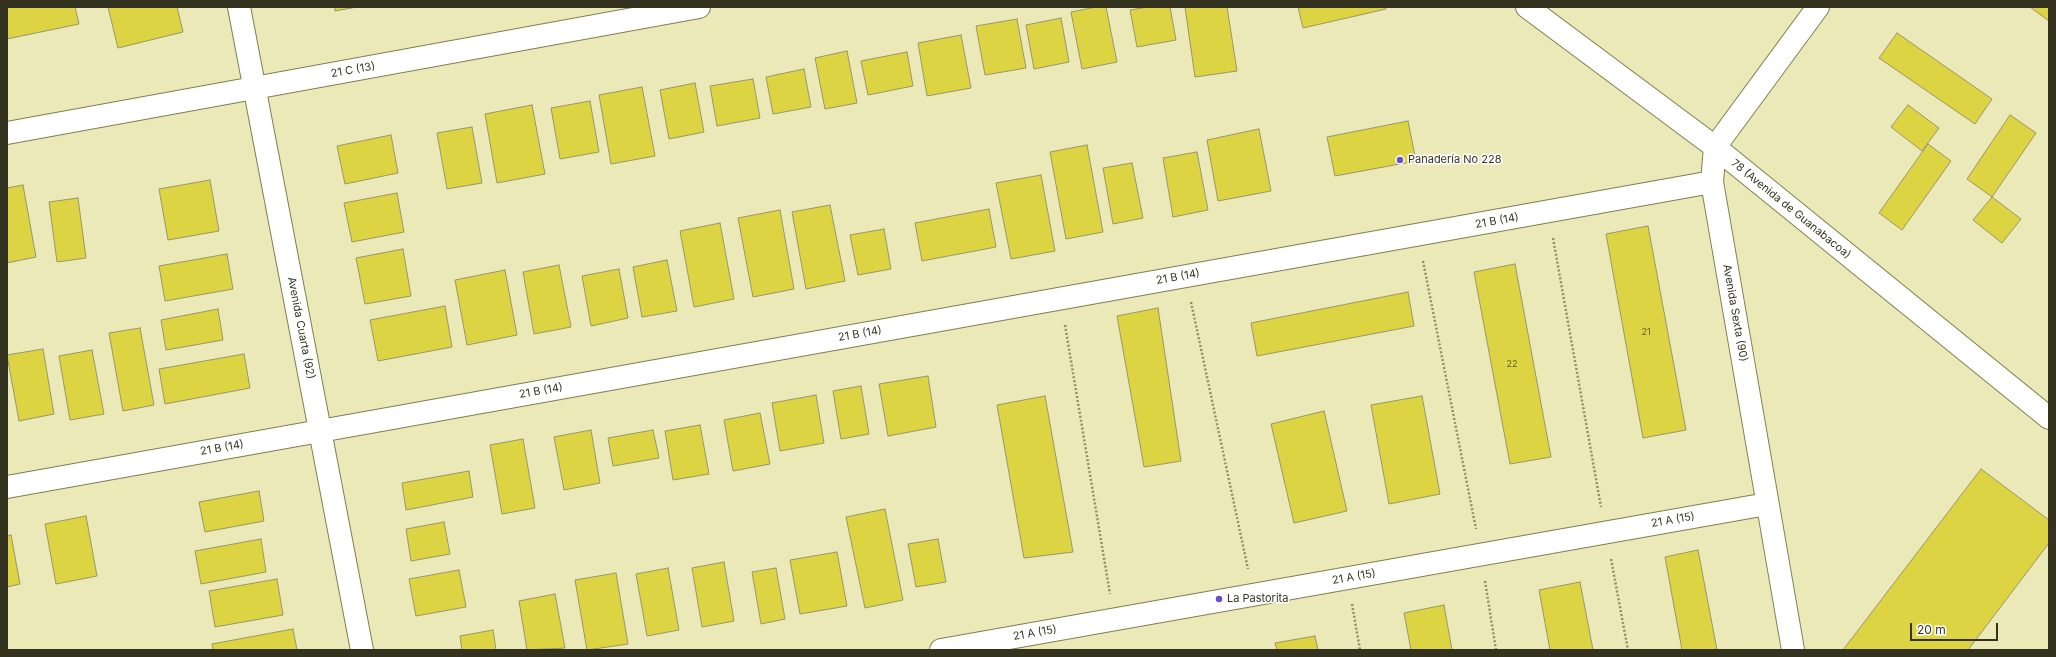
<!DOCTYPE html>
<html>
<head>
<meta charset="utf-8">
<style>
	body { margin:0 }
	#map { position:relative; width:2056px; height:657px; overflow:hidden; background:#ebe9b7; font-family:Inter,sans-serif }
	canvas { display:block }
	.frame { position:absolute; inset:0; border:8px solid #343320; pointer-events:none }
	.scale { position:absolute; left:1910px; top:623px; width:88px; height:18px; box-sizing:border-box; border:2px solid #343320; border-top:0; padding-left:5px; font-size:12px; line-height:14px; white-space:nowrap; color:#343320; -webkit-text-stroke:3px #fff; paint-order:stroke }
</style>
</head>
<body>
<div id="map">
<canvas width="2056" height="657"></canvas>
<div class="frame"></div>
<div class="scale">20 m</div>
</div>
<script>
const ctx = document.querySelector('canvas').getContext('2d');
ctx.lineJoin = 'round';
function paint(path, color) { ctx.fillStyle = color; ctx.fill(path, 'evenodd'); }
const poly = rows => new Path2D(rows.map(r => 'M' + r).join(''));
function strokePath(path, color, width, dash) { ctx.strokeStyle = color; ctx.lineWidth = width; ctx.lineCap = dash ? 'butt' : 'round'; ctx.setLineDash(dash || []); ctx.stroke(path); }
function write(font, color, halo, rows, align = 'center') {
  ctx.font = font + ' Inter,sans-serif'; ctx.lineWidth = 3; ctx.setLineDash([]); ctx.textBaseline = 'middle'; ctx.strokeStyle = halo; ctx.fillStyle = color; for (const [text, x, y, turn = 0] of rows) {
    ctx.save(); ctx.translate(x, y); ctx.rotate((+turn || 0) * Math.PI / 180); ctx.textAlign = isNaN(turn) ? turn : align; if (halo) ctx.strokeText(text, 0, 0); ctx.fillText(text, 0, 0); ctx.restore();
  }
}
const building = poly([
	[7,7,75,7,79,24,7,39,7,7],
	[108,7,177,7,183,32,118,48,108,7],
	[335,7,357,7,335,11,335,7],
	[1096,7,1106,7,1117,62,1082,69,1071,12,1096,7],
	[1148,7,1170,7,1176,40,1137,47,1130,10,1148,7],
	[1185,7,1227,7,1237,71,1195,77,1185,7],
	[1298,7,1385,7,1386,9,1303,28,1298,7],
	[2030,7,2049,7,2049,21,2030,7],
	[1061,18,1069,62,1034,69,1026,25,1061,18],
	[1017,19,1026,68,985,75,976,26,1017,19],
	[1897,33,1992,99,1975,124,1879,58,1897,33],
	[961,35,971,88,927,96,918,43,961,35],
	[847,51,857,103,825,109,815,58,847,51],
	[907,52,913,86,868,95,861,61,907,52],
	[804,69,811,107,773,114,766,77,804,69],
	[753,79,760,118,717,126,710,86,753,79],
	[695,83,704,132,669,139,660,90,695,83],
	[642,87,655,156,611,164,599,95,642,87],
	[590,101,599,152,560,159,551,108,590,101],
	[532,105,545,174,497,183,485,114,532,105],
	[1908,105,1939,128,1922,151,1891,127,1908,105],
	[2010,115,2036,133,1992,197,1967,179,2010,115],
	[1408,121,1416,161,1335,176,1327,137,1408,121],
	[472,127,482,183,447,189,437,133,472,127],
	[1259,129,1271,191,1218,201,1207,140,1259,129],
	[391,135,398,173,345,184,337,146,391,135],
	[1928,144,1951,161,1902,230,1879,213,1928,144],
	[1087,145,1103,232,1066,239,1050,152,1087,145],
	[1197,152,1208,210,1173,217,1163,158,1197,152],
	[1132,163,1143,218,1113,224,1103,168,1132,163],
	[1041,175,1055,251,1011,259,996,183,1041,175],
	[210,180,219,231,168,240,159,189,210,180],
	[23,185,36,257,7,263,7,188,23,185],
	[397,193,404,232,352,242,344,203,397,193],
	[1992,197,2021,219,2002,243,1973,220,1992,197],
	[78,198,86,258,57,262,49,202,78,198],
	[830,205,845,281,806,289,792,212,830,205],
	[989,209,996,247,922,261,915,223,989,209],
	[780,210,794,289,753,297,738,218,780,210],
	[720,223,734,299,694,307,680,231,720,223],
	[1648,226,1686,430,1643,438,1606,234,1648,226],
	[884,229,891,269,858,275,850,235,884,229],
	[403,249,411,296,365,304,356,258,403,249],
	[227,254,233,289,165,301,159,266,227,254],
	[667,260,677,311,642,317,633,267,667,260],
	[1515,264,1551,457,1510,464,1474,272,1515,264],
	[559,265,571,327,534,334,523,272,559,265],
	[619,269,628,318,591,326,582,276,619,269],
	[505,270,517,335,467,345,455,280,505,270],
	[1408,292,1414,326,1257,356,1251,323,1408,292],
	[445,306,452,347,378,361,370,320,445,306],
	[1158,308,1181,461,1144,467,1117,316,1158,308],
	[218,309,223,340,166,350,161,320,218,309],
	[140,328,154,405,123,411,109,333,140,328],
	[43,349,54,414,19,421,7,355,43,349],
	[92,350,104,414,70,420,59,356,92,350],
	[244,354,250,388,165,404,159,369,244,354],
	[928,376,936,427,888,436,879,384,928,376],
	[861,386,869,434,841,439,833,391,861,386],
	[816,395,824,443,780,451,772,403,816,395],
	[1045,396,1073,552,1024,558,997,405,1045,396],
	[1422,396,1440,494,1389,504,1371,405,1422,396],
	[1324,411,1347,511,1294,523,1271,424,1324,411],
	[760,413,770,464,733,471,724,420,760,413],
	[700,425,709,474,673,480,665,431,700,425],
	[591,430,600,483,564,490,554,437,591,430],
	[653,430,659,458,613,466,608,438,653,430],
	[523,439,535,508,502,514,490,445,523,439],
	[1981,469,2049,520,2049,543,1968,650,1843,650,1981,469],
	[469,471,473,497,406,510,402,483,469,471],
	[259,491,264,521,205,532,199,502,259,491],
	[885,509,903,600,865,608,846,517,885,509],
	[86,516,97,576,56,584,45,524,86,516],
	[444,522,450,554,411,561,406,529,444,522],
	[11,535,20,584,7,587,7,536,11,535],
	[261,539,266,572,201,584,195,551,261,539],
	[938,539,946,582,916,587,908,544,938,539],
	[1698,550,1717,650,1682,650,1665,557,1698,550],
	[837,552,847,606,800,614,790,560,837,552],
	[724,562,734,621,702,627,692,568,724,562],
	[668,568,679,630,647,636,636,574,668,568],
	[776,568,785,619,761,624,752,572,776,568],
	[459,570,466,607,416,616,409,579,459,570],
	[616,573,628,644,587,650,575,580,616,573],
	[277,579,283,615,215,627,209,591,277,579],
	[1580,582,1593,650,1550,650,1539,590,1580,582],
	[555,594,565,648,527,650,519,601,555,594],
	[1444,605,1452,650,1411,650,1404,613,1444,605],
	[293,629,297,650,213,650,212,644,293,629],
	[493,630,496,650,462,650,460,636,493,630],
	[1315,636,1318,650,1277,650,1275,643,1315,636]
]);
const path = poly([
	[1553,238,1601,507],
	[1423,261,1476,529],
	[1191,302,1248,569],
	[1065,325,1110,594],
	[1611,559,1628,650],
	[1485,581,1496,650],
	[1352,604,1360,650]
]);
const minor = poly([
	[239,7,362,650],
	[1527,7,1715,147,2049,418],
	[7,133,699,7],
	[7,487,1712,182],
	[941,650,1767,504],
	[1793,650,1712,182,1715,147,1818,7]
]);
const markers = [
	[1400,160,4,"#6450c9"],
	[1219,599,4,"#6450c9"]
];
const numberNames = [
	["21",1646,332],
	["22",1512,364]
];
const streetNames = [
	["21 C (13)",353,70,-10],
	["78 (Avenida de Guanabacoa)",1791,209,39],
	["21 B (14)",1497,221,-10],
	["21 B (14)",1178,277,-10],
	["Avenida Sexta (90)",1735,313,80],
	["Avenida Cuarta (92)",301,328,79],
	["21 B (14)",860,334,-10],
	["21 B (14)",541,391,-10],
	["21 B (14)",222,448,-10],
	["21 A (15)",1673,520,-10],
	["21 A (15)",1354,577,-10],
	["21 A (15)",1035,633,-10]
];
const poiNames = [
	["Panadería No 228",1408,160],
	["La Pastorita",1227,599]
];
paint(building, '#ddd444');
strokePath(building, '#989667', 1);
strokePath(minor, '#817f51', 24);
strokePath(path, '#908e6c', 2.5, [2, 2]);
strokePath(minor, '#fff', 22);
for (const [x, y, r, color] of markers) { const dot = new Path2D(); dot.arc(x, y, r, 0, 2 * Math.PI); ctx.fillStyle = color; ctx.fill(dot); strokePath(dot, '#fff', 1.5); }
write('9px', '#5e5b29', null, numberNames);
write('11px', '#343320', '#fff', streetNames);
write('11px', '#343320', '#fff', poiNames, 'left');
</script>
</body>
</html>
